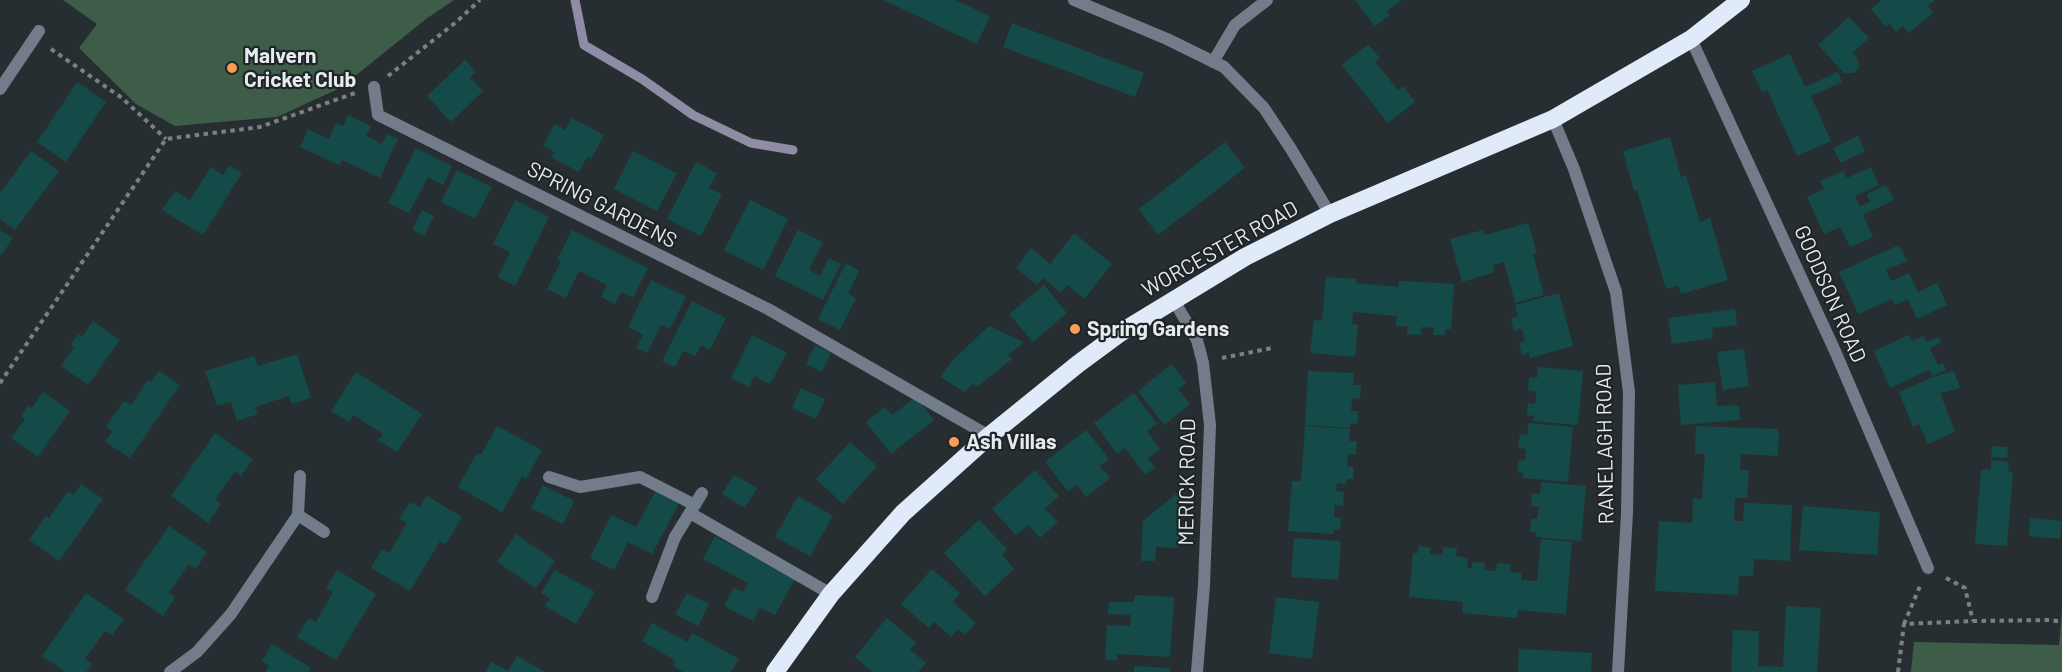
<!DOCTYPE html>
<html>
<head>
<meta charset="utf-8">
<style>
	body { margin:0 }
	canvas { display:block; background:#272e31 }
</style>
</head>
<body>
<canvas width="2062" height="672"></canvas>
<script>
const ctx = document.querySelector('canvas').getContext('2d');
ctx.lineJoin = 'round';
function paint(path, color) { ctx.fillStyle = color; ctx.fill(path, 'evenodd'); }
const poly = rows => new Path2D(rows.map(r => 'M' + r).join(''));
function strokePath(path, color, width, dash) { ctx.strokeStyle = color; ctx.lineWidth = width; ctx.lineCap = dash ? 'butt' : 'round'; ctx.setLineDash(dash || []); ctx.stroke(path); }
function write(font, color, halo, rows, align = 'center') {
  ctx.font = font + ' Barlow,sans-serif'; ctx.lineWidth = 4.5; ctx.setLineDash([]); ctx.textBaseline = 'middle'; ctx.strokeStyle = halo; ctx.fillStyle = color; for (const [text, x, y, turn = 0] of rows) {
    ctx.save(); ctx.translate(x, y); ctx.rotate((+turn || 0) * Math.PI / 180); ctx.textAlign = isNaN(turn) ? turn : align; if (halo) ctx.strokeText(text, 0, 0); ctx.fillText(text, 0, 0); ctx.restore();
  }
}
const green = poly([
	[63,0,454,0,426,19,340,88,277,117,175,126,136,104,79,48,97,24],
	[2062,609,2062,672,1911,672,1914,642,2059,645]
]);
const stream = poly([
	[575,0,584,45,642,79,693,115,751,143,793,150]
]);
const building = poly([
	[883,0,955,0,990,16,977,44],
	[1355,0,1402,0,1387,11,1390,15,1375,26],
	[1882,0,1935,0,1928,6,1933,13,1909,33,1903,26,1896,32,1890,24,1886,27,1871,9],
	[1849,17,1869,38,1852,53,1858,59,1859,68,1853,73,1844,73,1818,45],
	[1012,23,1144,73,1135,97,1003,47],
	[1368,44,1380,58,1375,62,1398,90,1403,86,1415,102,1388,123,1342,65],
	[1790,54,1805,87,1838,72,1842,82,1811,96,1831,141,1797,156,1767,90,1762,92,1752,71],
	[465,60,476,72,470,78,483,91,451,122,427,96],
	[77,82,106,102,66,162,37,142],
	[348,115,371,126,366,136,382,144,387,134,398,139,380,178,342,160,339,165,300,147,308,129,329,139,336,123,343,126],
	[572,118,604,135,591,159,587,157,579,172,551,157,554,152,543,146,555,124,565,130],
	[1858,136,1865,151,1841,163,1833,148],
	[1670,137,1681,177,1686,175,1700,222,1710,218,1728,280,1681,294,1678,286,1666,289,1637,190,1634,191,1623,151],
	[1225,142,1245,168,1158,235,1139,209],
	[416,148,452,166,443,185,428,177,409,213,388,203],
	[31,151,59,171,15,230,0,219,0,193],
	[633,151,677,173,657,211,614,189],
	[696,162,717,173,709,188,722,194,701,236,667,219],
	[229,165,242,173,203,235,162,210,175,191,190,200,211,167,223,175],
	[1871,167,1879,185,1855,196,1860,206,1870,202,1867,194,1886,185,1894,200,1863,215,1873,237,1850,247,1840,227,1824,234,1807,197,1824,189,1820,181,1843,171,1847,178],
	[457,170,492,187,475,219,441,202],
	[515,200,549,217,515,286,498,277,510,252,493,244],
	[750,200,788,219,763,270,724,250],
	[422,210,434,216,424,236,412,230],
	[1528,223,1537,253,1533,254,1544,295,1515,303,1504,262,1493,265,1495,272,1462,282,1450,239,1483,230,1485,235],
	[0,230,13,238,0,257],
	[572,230,648,268,633,298,621,292,615,304,601,297,607,285,579,271,566,298,547,289,561,261,557,260],
	[798,230,823,242,809,270,820,276,829,258,841,264,823,300,775,276],
	[1074,233,1112,264,1084,299,1067,285,1061,293,1043,278,1037,285,1016,268,1031,248,1050,264],
	[1899,245,1907,261,1886,270,1891,281,1909,273,1918,292,1937,283,1947,305,1917,319,1908,299,1895,305,1892,299,1858,314,1839,272],
	[846,263,859,271,848,294,856,298,840,330,818,319],
	[1326,277,1356,279,1356,283,1398,287,1399,281,1454,284,1451,329,1446,329,1445,335,1433,335,1434,328,1421,327,1421,335,1407,334,1407,326,1396,326,1397,303,1396,316,1353,312,1352,324,1358,325,1355,357,1310,353,1314,320,1322,321],
	[651,280,686,297,670,329,661,325,647,353,636,348,643,335,628,327],
	[1044,285,1067,313,1033,342,1009,314],
	[1559,293,1573,346,1530,358,1529,353,1522,355,1519,343,1525,341,1522,329,1514,331,1511,318,1518,316,1515,305],
	[692,301,726,318,710,350,701,345,695,356,683,351,675,367,662,361],
	[1735,309,1737,325,1712,328,1713,338,1672,344,1668,318],
	[93,321,120,340,88,385,61,366,74,347,71,344,78,334,82,337],
	[989,326,1024,342,1008,355,1012,359,977,387,972,384,965,392,940,377,952,361],
	[752,335,787,353,770,384,754,376,749,387,731,378],
	[1909,335,1912,341,1924,336,1926,342,1938,337,1941,343,1930,348,1938,365,1943,363,1946,370,1932,376,1929,370,1890,388,1874,351],
	[815,345,831,353,822,372,806,364],
	[1744,349,1749,386,1723,390,1717,352],
	[297,354,311,398,292,404,289,396,255,407,258,414,237,421,231,402,217,406,205,371,254,356,258,366],
	[1172,364,1186,383,1178,389,1190,404,1164,425,1138,391],
	[1538,367,1583,371,1578,425,1533,421,1534,416,1527,415,1528,403,1535,404,1536,392,1528,391,1529,377,1537,378],
	[159,371,180,385,130,458,105,442,113,431,106,427,124,401,131,405,148,380,151,382],
	[1308,371,1354,373,1353,385,1361,385,1360,399,1352,398,1351,411,1358,411,1357,424,1350,423,1350,428,1305,425],
	[1954,371,1960,388,1940,393,1955,432,1928,444,1919,424,1913,427,1899,392,1933,377],
	[356,372,422,414,397,452,378,440,383,434,353,415,349,422,331,411],
	[1715,382,1717,406,1739,405,1740,420,1681,425,1678,385],
	[801,388,825,399,816,419,792,408],
	[43,392,70,411,38,457,11,438,25,419,21,416,28,405,32,408],
	[1134,393,1157,424,1147,431,1160,449,1148,458,1155,468,1145,475,1125,448,1117,454,1094,423],
	[916,397,934,420,891,454,866,422,885,407,892,415],
	[1529,423,1573,427,1568,482,1523,478,1524,473,1517,472,1519,460,1525,461,1526,449,1518,448,1520,434,1527,435],
	[497,426,542,450,526,479,522,477,502,512,458,487,477,453,481,455],
	[1305,426,1350,429,1349,441,1357,441,1356,455,1348,454,1347,467,1354,467,1353,479,1347,479,1346,484,1337,483,1336,491,1344,492,1343,506,1335,505,1334,517,1341,518,1340,530,1334,530,1333,534,1288,531,1292,481,1301,481],
	[1696,426,1779,429,1778,456,1741,454,1740,470,1749,470,1747,498,1735,498,1734,521,1743,521,1744,503,1792,505,1790,561,1754,559,1753,576,1739,576,1738,595,1655,591,1659,521,1692,523,1693,498,1702,499,1705,454,1695,454],
	[1086,430,1109,459,1100,466,1110,478,1086,497,1077,485,1068,491,1045,462],
	[215,433,253,459,241,476,235,471,215,500,221,504,208,523,171,496],
	[850,442,877,466,843,504,816,479],
	[1992,446,2008,447,2007,458,1991,457],
	[1991,460,2009,462,2008,472,2013,472,2007,546,1975,544,1981,469,1991,470],
	[1035,470,1059,496,1045,509,1058,522,1040,538,1028,525,1016,535,992,509],
	[734,475,757,488,745,508,722,494],
	[1541,482,1586,486,1581,541,1536,537,1536,532,1530,531,1531,519,1537,519,1539,507,1531,506,1532,493,1540,494],
	[81,484,103,499,59,561,29,540,46,516,49,518,68,491,74,495],
	[543,485,574,501,563,524,531,508],
	[657,488,681,500,652,554,628,542,614,570,590,558,611,515,636,527],
	[1183,488,1178,548,1156,547,1155,561,1141,561,1143,521],
	[427,496,462,517,446,544,440,541,410,591,371,568,382,549,389,553,407,523,399,519,410,502,420,507],
	[798,496,833,516,810,556,775,537],
	[1803,506,1880,512,1877,555,1799,550],
	[2030,518,2062,521,2060,539,2029,536],
	[979,520,1007,549,1002,555,1014,569,985,596,944,553],
	[169,526,207,552,196,569,189,564,169,592,175,597,163,616,125,590],
	[516,534,555,561,536,588,497,562],
	[715,536,795,579,775,615,760,608,753,621,724,606,734,588,743,592,748,583,703,559],
	[1294,538,1341,541,1338,580,1291,577],
	[1541,539,1572,542,1566,614,1518,610,1517,618,1462,613,1463,602,1409,597,1413,553,1418,553,1419,546,1431,548,1430,554,1443,555,1443,547,1457,548,1456,556,1468,558,1467,568,1472,568,1472,562,1485,563,1484,570,1496,571,1497,563,1511,564,1510,572,1521,573,1521,580,1537,581],
	[932,569,960,593,953,602,976,623,965,635,958,629,951,637,934,622,929,628,901,604],
	[337,570,376,594,336,660,297,637,309,618,316,622,333,592,326,588],
	[555,570,595,592,576,624,545,606,550,598,541,593],
	[86,593,124,619,112,635,105,631,85,659,92,664,86,672,65,672,42,656],
	[687,593,709,604,698,626,675,614],
	[1135,595,1174,597,1170,657,1117,654,1117,660,1105,660,1107,625,1130,626,1131,615,1108,614,1109,602,1134,602],
	[1276,597,1319,602,1312,659,1269,653],
	[1786,606,1821,608,1817,672,1731,672,1733,630,1759,631,1758,666,1783,667],
	[887,618,916,643,910,650,926,663,918,672,873,672,855,657],
	[652,623,687,642,692,633,739,659,731,672,683,672,673,666,676,661,642,641],
	[272,644,311,668,309,672,265,672,269,666,262,661],
	[1519,649,1592,653,1591,672,1518,672],
	[517,656,545,672,485,672,491,662,508,671],
	[1134,666,1171,668,1170,672,1134,672]
]);
const path = poly([
	[51,49,122,98,166,139],
	[388,76,455,23,480,0],
	[1222,358,1272,348],
	[0,383,166,139,260,127,355,93],
	[1946,578,1965,588,1973,621],
	[1904,624,1920,586],
	[1898,672,1904,624,1973,621,2050,620,2062,622]
]);
const lane = poly([
	[549,477,580,487,640,477,695,505],
	[652,597,675,537]
]);
const street = poly([
	[1074,0,1167,39,1224,67,1264,108,1291,149,1330,214],
	[1691,39,1835,351,1928,568],
	[1213,62,1235,25,1267,0],
	[374,87,378,115,768,309,989,436],
	[0,89,39,31],
	[1553,119,1574,169,1616,292,1629,392,1627,513,1618,672],
	[1173,299,1197,340,1203,363,1210,425,1204,585,1197,672],
	[690,513,831,594],
	[298,515,300,476],
	[675,537,702,493],
	[170,672,197,652,231,614,298,515,324,532]
]);
const highway = poly([
	[775,672,831,594,903,513,989,436,1078,364,1120,333,1245,257,1330,214,1553,119,1691,39,1741,0]
]);
const markers = [
	[232,68,6,"#fd9d55"],
	[1075,329,6,"#fd9d55"],
	[954,442,6,"#fd9d55"]
];
const poiNames = [
	["Malvern",244,56],
	["Cricket Club",244,80],
	["Spring Gardens",1087,329],
	["Ash Villas",966,442]
];
const streetNames = [
	["SPRING GARDENS",602,205,27],
	["WORCESTER ROAD",1220,249,-29],
	["GOODSON ROAD",1830,294,66],
	["RANELAGH ROAD",1605,444,-91],
	["MERICK ROAD",1187,482,-89]
];
paint(green, '#3d5d49');
strokePath(stream, '#8f8ca6', 9);
paint(building, '#144a47');
strokePath(path, '#7a8183', 4, [4.5, 4.5]);
strokePath(lane, '#727c8a', 12);
strokePath(street, '#727c8a', 12);
strokePath(highway, '#e0eaf8', 18);
for (const [x, y, r, color] of markers) { const dot = new Path2D(); dot.arc(x, y, r, 0, 2 * Math.PI); ctx.fillStyle = color; ctx.fill(dot); strokePath(dot, '#1e2427', 2); }
write('bold 21px', '#e6ebed', '#1e2427', poiNames, 'left');
write('21px', '#e6ebed', '#1e2427', streetNames);
</script>
</body>
</html>
